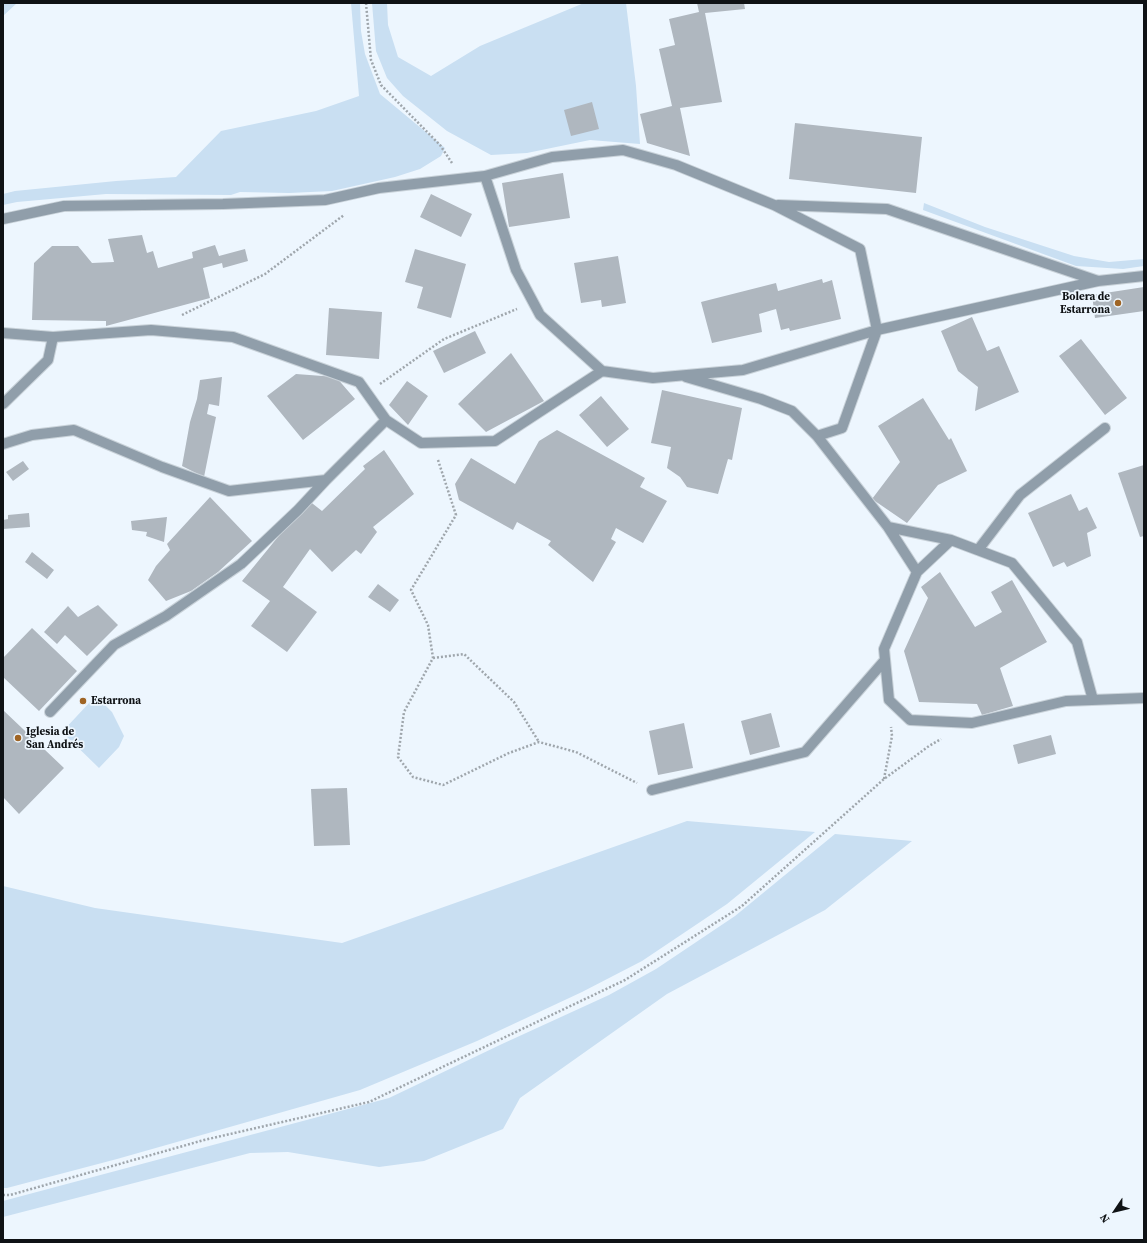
<!DOCTYPE html>
<html>
<head>
<meta charset="utf-8">
<style>
	body { margin:0 }
	#map { position:relative; width:1147px; height:1243px; overflow:hidden; background:#edf6fe; font-family:"Source Serif 4",serif }
	canvas { display:block }
	.frame { position:absolute; inset:0; border:4px solid #0f1215; pointer-events:none }
	.north { position:absolute; left:1095px; top:1191px; width:40px; height:40px; -webkit-text-stroke:3px #edf6fe; paint-order:stroke; rotate:235deg; font-size:11px; font-weight:700; line-height:16px; text-align:center; color:#0f1215 }
	.north::after { content:''; display:block; margin:auto; width:14px; height:18px; background:#0f1215; clip-path:polygon(50% 0,100% 100%,50% 72%,0 100%) }
</style>
</head>
<body>
<div id="map">
<canvas width="1147" height="1243"></canvas>
<div class="frame"></div>
<div class="north">N</div>
</div>
<script>
const ctx = document.querySelector('canvas').getContext('2d');
ctx.lineJoin = 'round';
function paint(path, color) { ctx.fillStyle = color; ctx.fill(path, 'evenodd'); }
const poly = rows => new Path2D(rows.map(r => 'M' + r).join(''));
function strokePath(path, color, width, dash) { ctx.strokeStyle = color; ctx.lineWidth = width; ctx.lineCap = dash ? 'butt' : 'round'; ctx.setLineDash(dash || []); ctx.stroke(path); }
function write(font, color, halo, rows, align = 'center') {
  ctx.font = font + ' "Source Serif 4",serif'; ctx.lineWidth = 3.5; ctx.setLineDash([]); ctx.textBaseline = 'middle'; ctx.strokeStyle = halo; ctx.fillStyle = color; for (const [text, x, y, turn = 0] of rows) {
    ctx.save(); ctx.translate(x, y); ctx.rotate((+turn || 0) * Math.PI / 180); ctx.textAlign = isNaN(turn) ? turn : align; if (halo) ctx.strokeText(text, 0, 0); ctx.fillText(text, 0, 0); ctx.restore();
  }
}
const green = poly([
	[3,3,17,3,3,16],
	[351,3,360,3,361,31,365,54,380,94,445,148,441,156,420,169,395,177,332,191,289,193,240,192,231,195,106,194,17,202,3,205,3,194,15,191,116,181,176,177,221,131,316,111,359,96],
	[372,3,387,3,388,25,398,57,431,76,480,46,584,3,626,3,636,86,640,144,590,140,527,153,491,155,447,131,403,96,387,78,376,51],
	[924,203,985,227,1074,256,1109,262,1144,259,1144,266,1123,269,1076,266,923,210],
	[98,698,112,712,124,736,119,747,99,768,62,732,90,702],
	[687,821,815,832,727,904,642,961,582,992,477,1041,360,1090,117,1159,7,1188,3,1188,3,886,95,908,342,943],
	[835,834,912,841,825,910,667,994,520,1098,503,1129,424,1161,379,1167,288,1152,250,1153,3,1217,3,1201,389,1098,502,1044,609,995,656,969,735,916]
]);
const building = poly([
	[697,3,744,3,745,9,705,13,722,102,680,108,690,156,647,143,640,114,672,106,659,49,675,45,669,19,699,12],
	[592,102,599,129,571,136,564,110],
	[795,123,922,137,916,193,789,179],
	[563,173,570,218,509,227,502,183],
	[431,194,472,214,461,237,420,217],
	[142,235,147,253,153,251,158,268,193,258,192,252,215,245,219,256,245,249,248,261,223,268,222,263,203,268,210,298,106,326,106,321,32,320,34,263,52,246,78,246,92,263,114,262,108,239],
	[415,249,466,264,451,318,417,308,423,287,405,282],
	[618,256,626,303,602,307,601,300,581,303,574,263],
	[822,279,823,283,832,280,841,319,790,331,789,328,781,330,776,309,759,314,762,332,712,343,701,302,776,283,778,291],
	[1144,287,1144,311,1095,318,1092,295],
	[329,308,382,312,379,359,326,355],
	[972,317,987,351,999,346,1019,392,975,411,978,387,958,371,941,331],
	[475,331,486,353,444,373,433,351],
	[1081,339,1127,398,1105,415,1059,356],
	[511,353,544,401,486,432,458,404],
	[296,374,336,377,355,399,303,440,267,396],
	[222,377,219,406,209,404,207,414,216,417,204,477,182,466,190,422,197,399,200,380],
	[407,381,428,396,408,425,389,405],
	[662,390,742,408,732,460,728,459,718,494,687,487,680,477,667,468,671,447,651,443],
	[601,396,629,429,607,447,579,415],
	[923,398,949,440,951,438,967,471,938,485,907,523,872,499,900,462,878,426],
	[557,430,645,478,640,487,667,501,643,543,616,528,611,539,616,542,593,582,548,545,551,541,517,522,513,530,459,500,455,484,471,458,515,484,539,441],
	[384,450,414,494,373,527,377,532,361,554,356,550,332,572,310,549,283,587,317,612,287,652,251,626,270,601,242,581,308,500,322,511,365,469,363,466],
	[23,461,29,469,13,481,6,472],
	[1144,465,1144,536,1140,537,1118,473],
	[1071,494,1079,511,1087,507,1097,528,1087,533,1091,556,1067,567,1064,562,1053,567,1028,513],
	[210,497,252,541,218,572,191,591,166,601,148,580,156,566,170,550,167,544],
	[29,513,30,527,3,529,3,520,8,519,8,515],
	[167,517,164,542,146,536,147,532,132,530,131,521],
	[32,552,54,570,47,579,25,562],
	[940,572,975,627,1002,612,991,592,1012,580,1047,642,1000,668,1013,706,982,715,977,704,919,702,904,651,928,598,921,587],
	[378,584,399,600,390,612,368,597],
	[98,605,118,625,87,656,65,635,57,644,44,632,68,606,78,617],
	[32,628,77,671,39,711,3,677,3,658],
	[3,710,64,768,19,814,3,797],
	[771,713,780,747,750,755,741,721],
	[684,723,693,768,658,775,649,731],
	[1051,735,1056,754,1018,764,1013,745],
	[347,788,350,845,314,846,311,789]
]);
const path = poly([
	[366,3,371,60,381,85,440,145,452,163],
	[182,315,265,274,344,215],
	[380,384,444,339,517,309],
	[438,460,456,515,411,590,428,625,433,658,404,712,398,757,413,777,443,785,509,753,539,742,576,752,637,783],
	[433,658,464,654,514,702,539,742],
	[884,779,892,736,891,727],
	[3,1195,10,1195,204,1140,369,1102,625,980,742,906,884,779,929,746,941,739]
]);
const lane = poly([
	[3,404,48,360,53,337]
]);
const street = poly([
	[485,176,516,270,540,315,602,371,653,378,743,370,877,330,1098,281,1144,276],
	[778,205,887,209,1098,281],
	[3,219,64,206,223,204,325,200,379,188,485,176,552,157,623,150,676,165,774,205,860,249,877,330,842,428,817,436],
	[3,333,53,337,151,330,233,337,359,382,386,420,421,443,495,441,602,371],
	[686,377,761,399,792,411,817,436,888,527,917,572,884,649,889,700,910,720,972,723,1066,701,1144,698],
	[3,444,32,435,74,430,162,467,229,491,326,480],
	[888,527,951,540,1012,563,1077,642,1093,700],
	[978,550,1020,495,1105,428],
	[917,572,951,540],
	[50,712,114,645,166,616,241,564,298,510,326,480,386,420],
	[652,790,805,752,885,660]
]);
const markers = [
	[1118,303,4,"#9f6424"],
	[83,701,4,"#9f6424"],
	[18,738,4,"#9f6424"]
];
const poiNames = [
	["Bolera de",1110,297,"right"],
	["Estarrona",1110,310,"right"],
	["Estarrona",91,701],
	["Iglesia de",26,732],
	["San Andrés",26,745]
];
paint(green, '#c9dff2');
paint(building, '#afb7bf');
strokePath(lane, '#c9d2d9', 12);
strokePath(street, '#c9d2d9', 12);
strokePath(path, '#9fa6ac', 2.5, [2, 2]);
strokePath(lane, '#909eaa', 10);
strokePath(street, '#909eaa', 10);
for (const [x, y, r, color] of markers) { const dot = new Path2D(); dot.arc(x, y, r, 0, 2 * Math.PI); ctx.fillStyle = color; ctx.fill(dot); strokePath(dot, '#edf6fe', 1.5); }
write('bold 11px', '#0f1215', '#edf6fe', poiNames, 'left');
</script>
</body>
</html>
